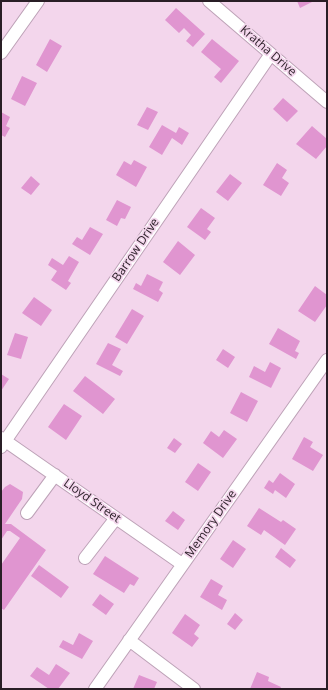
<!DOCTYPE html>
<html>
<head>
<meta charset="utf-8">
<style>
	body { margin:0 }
	#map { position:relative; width:328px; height:690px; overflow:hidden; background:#f3d6ec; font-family:"Open Sans",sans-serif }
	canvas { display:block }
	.frame { position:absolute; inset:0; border:2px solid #291e26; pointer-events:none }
</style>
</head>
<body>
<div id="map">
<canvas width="328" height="690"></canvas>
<div class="frame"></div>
</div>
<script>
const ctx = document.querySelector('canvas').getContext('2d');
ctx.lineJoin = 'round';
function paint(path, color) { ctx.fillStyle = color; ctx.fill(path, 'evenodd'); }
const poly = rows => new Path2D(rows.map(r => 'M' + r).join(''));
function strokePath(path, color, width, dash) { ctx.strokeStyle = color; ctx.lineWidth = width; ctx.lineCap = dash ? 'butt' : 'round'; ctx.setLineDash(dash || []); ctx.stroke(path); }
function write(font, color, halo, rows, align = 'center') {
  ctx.font = font + ' "Open Sans",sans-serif'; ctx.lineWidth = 3.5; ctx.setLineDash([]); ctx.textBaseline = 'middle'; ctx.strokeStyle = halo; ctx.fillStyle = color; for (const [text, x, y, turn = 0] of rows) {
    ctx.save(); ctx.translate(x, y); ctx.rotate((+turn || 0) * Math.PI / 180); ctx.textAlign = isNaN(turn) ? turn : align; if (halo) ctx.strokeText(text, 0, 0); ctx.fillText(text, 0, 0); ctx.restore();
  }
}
const building = poly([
	[297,1,314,1,300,8],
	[176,8,205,34,193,47,186,41,191,35,184,28,179,33,165,20],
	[50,39,62,46,47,72,36,65],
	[212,39,239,61,221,83,214,77,221,69,201,52],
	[22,76,37,83,25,106,11,99],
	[283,98,298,111,287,122,273,109],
	[147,107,158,112,148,130,137,125],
	[1,112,10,117,6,126,10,128,5,137,1,135],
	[162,125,176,133,179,127,189,133,182,145,172,138,162,155,149,147],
	[312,126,327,139,327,146,316,159,296,144],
	[134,160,147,167,136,187,116,175,124,161,131,165],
	[277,163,287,170,282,178,289,183,281,196,263,185],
	[230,174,242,183,228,201,216,192],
	[31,176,40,184,31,195,21,188],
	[117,200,131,207,125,219,121,218,117,226,106,220],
	[201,208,215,218,207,229,211,232,205,240,187,227],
	[90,227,103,234,90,255,72,244,77,237,82,240],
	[178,241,195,255,180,275,163,262],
	[69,256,79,262,68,281,71,283,66,290,51,280,57,271,48,265,52,258,63,265],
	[147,274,163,282,159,290,163,293,158,302,133,289,136,283,141,286],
	[315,286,327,295,327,305,315,322,298,311],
	[34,297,52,310,41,326,22,313],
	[132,309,144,316,127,344,115,337],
	[278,328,300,341,295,351,299,353,296,359,269,344],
	[15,333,28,337,21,359,7,355],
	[108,343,121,349,112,365,123,371,120,376,96,364],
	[223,349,235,357,228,368,216,360],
	[270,362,281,368,271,388,249,377,254,366,265,372],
	[1,374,9,379,1,391],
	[85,376,115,399,103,414,73,391],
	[241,392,258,401,247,422,230,413],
	[64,404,82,416,66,440,48,427],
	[224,430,237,439,223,458,203,443,211,431,219,437],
	[304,437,313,442,310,447,323,455,313,471,292,459],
	[174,438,182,444,175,453,167,448],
	[198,463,211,472,198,491,185,482],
	[280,473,295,484,286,498,275,490,273,494,264,488,269,480,273,483],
	[10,484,23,492,22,499,5,524,11,524,46,550,4,610,1,608,1,565,20,538,10,531,7,531,1,540,1,492,5,487],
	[259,508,281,522,283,520,296,529,285,545,264,530,261,535,247,526],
	[173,511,185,520,178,530,165,521],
	[233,540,246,549,233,568,220,559],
	[281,548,296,560,290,568,275,557],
	[105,556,139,578,134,586,130,584,124,593,93,574],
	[39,565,69,587,61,598,31,576],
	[211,579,223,586,218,595,227,600,222,610,200,597],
	[100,594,114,604,106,615,92,605],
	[235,613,243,620,235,630,227,624],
	[185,614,200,625,194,634,199,638,192,647,172,633],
	[79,633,93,641,82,659,59,647,63,640,73,645],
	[56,664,70,673,58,689,49,689,30,676,37,667,49,675],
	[257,672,269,677,268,681,281,687,280,689,250,689],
	[139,675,157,682,154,689,133,689]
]);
const minor = poly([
	[209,1,327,102],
	[1,53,38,1],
	[1,438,182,564],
	[1,447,271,54],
	[27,513,55,475],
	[85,558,116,518],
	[129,640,194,689],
	[95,689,327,360]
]);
const streetNames = [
	["Kratha Drive",268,51,41],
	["Barrow Drive",136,250,-56],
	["Lloyd Street",92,501,35],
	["Memory Drive",211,524,-55]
];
paint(building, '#e095d0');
strokePath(minor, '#bda2b7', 14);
strokePath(minor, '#fff', 12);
write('12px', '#291e26', '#f3d6ec', streetNames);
</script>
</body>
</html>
